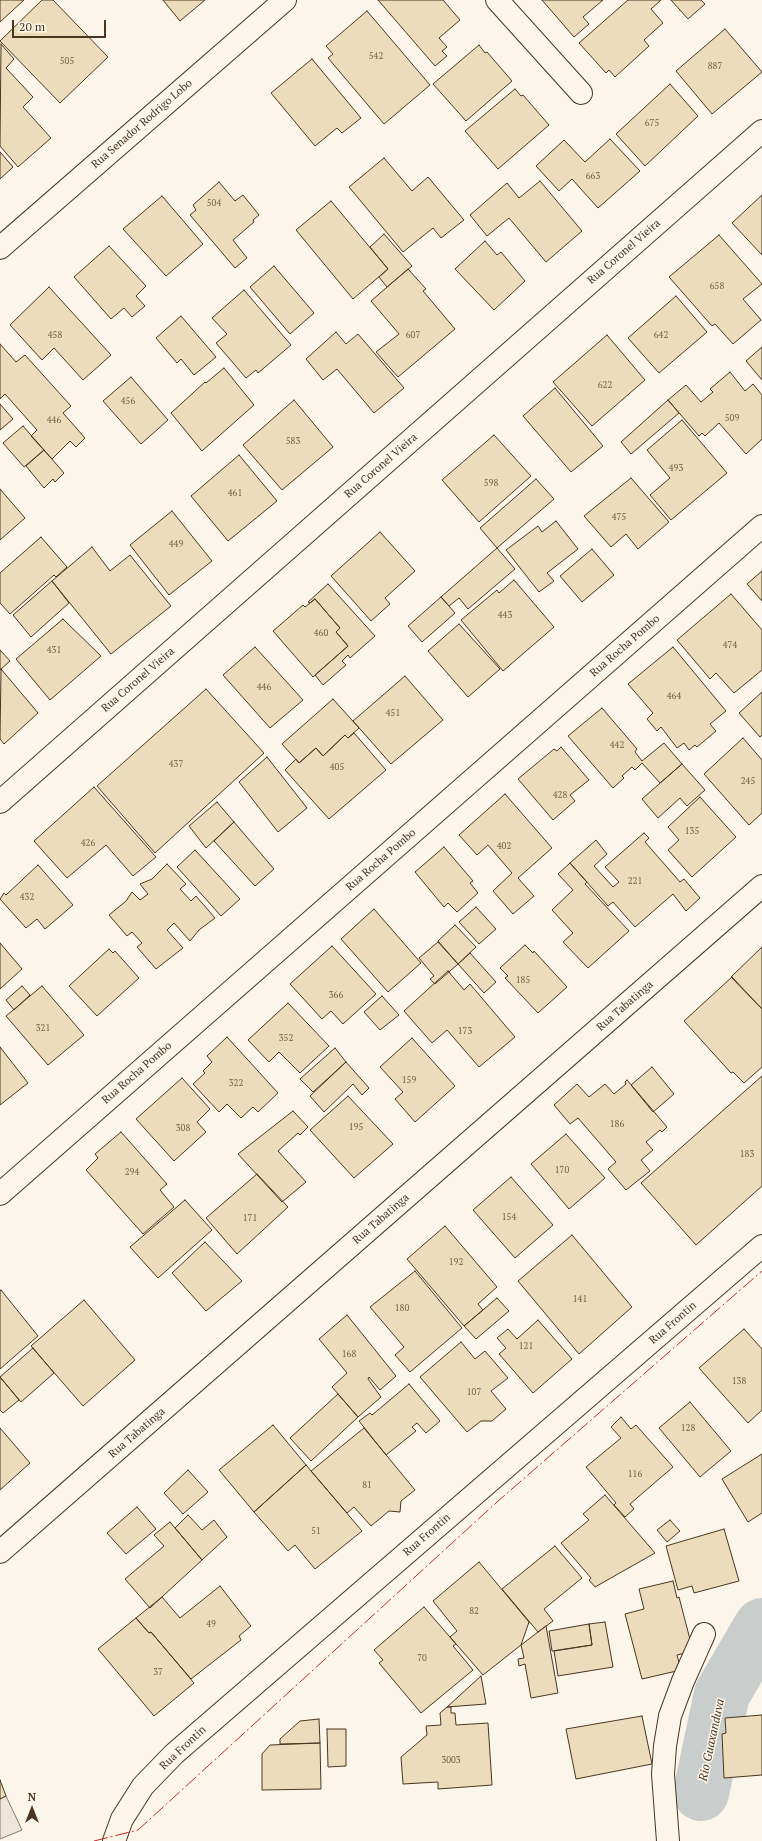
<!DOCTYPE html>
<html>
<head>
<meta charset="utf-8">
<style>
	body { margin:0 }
	#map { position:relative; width:762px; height:1841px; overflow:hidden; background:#fbf6e9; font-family:"PT Serif",serif }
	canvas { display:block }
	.north { position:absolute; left:12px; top:1789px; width:40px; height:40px; -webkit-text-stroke:3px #fbf6e9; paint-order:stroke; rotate:0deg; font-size:11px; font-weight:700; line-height:16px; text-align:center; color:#4a3520 }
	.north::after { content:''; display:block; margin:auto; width:14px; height:18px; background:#4a3520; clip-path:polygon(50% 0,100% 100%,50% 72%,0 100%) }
	.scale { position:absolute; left:12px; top:20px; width:94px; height:18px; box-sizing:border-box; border:2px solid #4a3520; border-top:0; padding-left:5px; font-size:12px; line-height:14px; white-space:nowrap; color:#4a3520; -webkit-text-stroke:3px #fbf6e9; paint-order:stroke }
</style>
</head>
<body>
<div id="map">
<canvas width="762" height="1841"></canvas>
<div class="north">N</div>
<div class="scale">20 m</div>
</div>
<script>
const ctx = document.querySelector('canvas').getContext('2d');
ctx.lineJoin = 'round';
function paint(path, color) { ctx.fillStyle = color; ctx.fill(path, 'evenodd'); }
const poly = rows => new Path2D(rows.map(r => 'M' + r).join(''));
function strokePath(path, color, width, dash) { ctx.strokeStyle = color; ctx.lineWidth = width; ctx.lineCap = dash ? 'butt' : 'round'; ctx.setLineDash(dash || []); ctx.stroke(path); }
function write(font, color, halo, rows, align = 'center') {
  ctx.font = font + ' "PT Serif",serif'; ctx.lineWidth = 3; ctx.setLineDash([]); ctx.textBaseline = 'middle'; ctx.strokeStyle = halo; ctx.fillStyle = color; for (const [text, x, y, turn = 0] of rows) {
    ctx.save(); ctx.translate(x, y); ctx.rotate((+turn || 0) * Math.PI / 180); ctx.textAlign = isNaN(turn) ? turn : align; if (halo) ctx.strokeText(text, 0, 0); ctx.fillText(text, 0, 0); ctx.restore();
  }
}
const parking = poly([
	[6,1796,22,1830,0,1839,0,1799,6,1796]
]);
const river = poly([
	[701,1793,722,1694,762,1626]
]);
const building = poly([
	[0,0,24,0,0,22,0,0],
	[42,0,53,0,108,57,60,103,0,41,42,0],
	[163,0,205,0,180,21,163,0],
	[378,0,443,0,460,20,439,38,447,47,442,51,447,56,435,66,378,0],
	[542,0,603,0,583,17,589,24,574,37,542,0],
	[628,0,661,0,651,9,663,23,644,40,649,46,615,77,609,70,606,73,579,43,628,0],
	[671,0,701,0,705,4,688,19,671,0],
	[367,11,430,85,384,124,328,58,333,54,326,46,367,11],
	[725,29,762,72,712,114,676,71,725,29],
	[1,44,14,59,6,68,33,97,23,107,51,138,18,167,0,146,1,44],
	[479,45,485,53,487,52,512,81,466,121,433,84,479,45],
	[312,59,361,118,342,133,337,128,315,146,271,93,312,59],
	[670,84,698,116,645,166,616,134,670,84],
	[515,89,521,96,523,95,549,125,498,169,465,131,515,89],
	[610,139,640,171,598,208,572,179,559,191,536,166,564,140,585,162,610,139],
	[0,152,13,167,0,179,0,152],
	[384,158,412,191,428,177,464,220,441,238,433,228,403,252,349,187,384,158],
	[540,181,582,231,546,262,509,218,487,236,470,215,507,183,519,198,540,181],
	[219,182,235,201,243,195,259,215,253,220,254,222,233,240,247,258,235,268,190,215,196,210,193,205,219,182],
	[762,195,762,255,732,223,762,195],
	[162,196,203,244,166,276,123,229,162,196],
	[331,201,388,269,353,299,296,230,331,201],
	[384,234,412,266,387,287,379,277,388,269,370,247,384,234],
	[719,235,762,284,743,299,761,320,733,344,715,324,712,326,669,277,719,235],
	[485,241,497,255,501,252,525,281,494,310,455,269,485,241],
	[109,246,146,286,136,296,145,306,132,317,124,308,111,319,74,277,109,246],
	[274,266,314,313,290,334,250,287,274,266],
	[408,269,426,289,423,291,455,329,398,377,376,352,399,334,371,301,408,269],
	[49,287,111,355,83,380,54,348,42,360,10,325,49,287],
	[244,290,291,345,258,373,256,370,246,378,216,343,227,334,212,318,244,290],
	[676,296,707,332,659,373,628,338,676,296],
	[181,316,216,357,194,375,181,359,177,363,156,338,181,316],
	[336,332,346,344,358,334,404,388,374,413,337,369,323,380,306,359,336,332],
	[607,335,645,380,592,426,553,382,607,335],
	[0,344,16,362,25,355,71,406,63,413,85,438,76,447,70,441,52,459,31,436,37,430,5,394,0,399,0,344],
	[762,347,762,380,746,361,762,347],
	[224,368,254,405,202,451,171,413,205,382,206,383,224,368],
	[730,372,745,391,753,384,762,395,762,439,746,454,719,423,705,436,702,433,699,436,668,400,686,385,701,402,713,392,710,389,730,372],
	[131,377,168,420,141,444,103,401,131,377],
	[555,388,603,446,571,472,523,416,555,388],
	[294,400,333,447,282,490,243,445,294,400],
	[668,400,679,413,631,454,621,442,668,400],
	[0,404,13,419,0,430,0,404],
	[682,420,727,473,671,520,650,495,670,478,647,450,682,420],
	[23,426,44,450,24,467,3,443,23,426],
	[494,435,531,476,479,522,442,480,494,435],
	[44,450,64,473,55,482,53,479,44,488,26,466,44,450],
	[239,455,277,501,228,541,191,496,239,455],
	[631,478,669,522,638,549,626,534,611,547,584,516,631,478],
	[536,479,554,499,497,548,480,528,536,479],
	[0,489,25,518,0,540,0,489],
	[172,511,212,561,169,595,130,545,172,511],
	[556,521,578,549,547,573,554,581,539,592,506,550,538,526,542,532,556,521],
	[380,532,415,571,385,598,390,604,371,621,331,576,380,532],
	[41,537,67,567,56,577,54,575,10,614,0,603,0,573,41,537],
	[92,547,110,571,130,555,171,606,111,654,52,581,92,547],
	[497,548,515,569,468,609,459,598,449,606,441,597,497,548],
	[592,549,614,575,582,602,560,576,592,549],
	[762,571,762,601,747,584,762,571],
	[514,580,554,627,503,671,461,620,497,590,499,593,514,580],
	[52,581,69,603,31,637,13,615,52,581],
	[328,584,375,636,350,658,348,655,342,661,346,665,323,685,315,675,348,646,336,632,340,628,315,599,310,603,308,602,328,584],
	[731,594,762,630,762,670,734,693,716,673,710,679,677,640,731,594],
	[441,597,455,613,422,642,408,626,441,597],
	[315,599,340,628,336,632,348,646,313,677,273,631,303,605,305,607,315,599],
	[63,619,101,656,50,700,16,659,63,619],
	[459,624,500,669,468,697,428,651,459,624],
	[255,647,303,700,270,728,223,675,255,647],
	[673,647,726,711,710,724,716,731,697,747,695,745,689,750,684,743,677,748,661,727,657,731,647,719,653,713,628,684,673,647],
	[0,650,10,661,0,670,0,650],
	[1,669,38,713,4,744,0,739,1,669],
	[405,676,443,720,391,764,353,721,405,676],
	[206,689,264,753,155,853,97,786,206,689],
	[762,692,762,735,760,737,739,713,762,692],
	[333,699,359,728,348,738,345,735,323,756,316,748,299,763,282,744,333,699],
	[602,708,637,749,635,752,642,761,664,743,682,764,660,783,642,763,635,770,632,767,622,776,624,778,613,788,568,736,602,708],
	[354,733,386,770,329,819,285,770,296,759,299,763,316,748,323,756,345,735,348,738,354,733],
	[743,738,762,760,762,813,749,825,704,774,743,738],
	[561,747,589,780,570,795,575,801,553,820,518,779,554,749,557,751,561,747],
	[267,757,307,808,278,832,239,782,267,757],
	[682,764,705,790,687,806,680,798,658,818,642,799,682,764],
	[94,787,156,857,133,876,106,845,67,878,34,841,94,787],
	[505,794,552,848,518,878,534,896,513,914,493,891,512,873,488,845,477,855,459,835,505,794],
	[700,797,736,837,692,877,668,850,679,840,668,827,700,797],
	[217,802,234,822,206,848,189,826,217,802],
	[234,822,274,869,255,886,214,841,234,822],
	[644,833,649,838,645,842,680,882,684,879,700,898,686,911,673,894,635,927,613,902,608,906,570,863,596,840,607,854,594,866,613,887,619,882,605,867,644,833],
	[444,847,473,881,470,883,478,893,457,912,448,903,444,907,415,872,444,847],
	[195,850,240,899,221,916,177,867,195,850],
	[570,863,587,882,585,884,629,931,588,968,563,942,573,933,552,910,573,890,558,874,570,863],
	[167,864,186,884,180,889,191,901,196,896,215,918,199,930,190,941,174,923,167,930,183,948,156,969,137,947,142,943,132,932,127,936,109,915,126,901,132,892,140,900,148,894,140,884,152,879,167,864],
	[38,865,73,905,45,929,37,919,26,928,0,899,4,893,6,895,38,865],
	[476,907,496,929,479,944,459,922,476,907],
	[374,909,421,963,388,992,341,939,374,909],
	[455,925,476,947,458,964,438,941,455,925],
	[438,942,458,964,435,984,430,979,434,976,419,958,438,942],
	[0,943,22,969,0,989,0,943],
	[525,945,533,953,534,951,567,987,538,1013,505,978,508,976,500,968,525,945],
	[332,946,376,994,343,1024,331,1011,322,1019,290,984,332,946],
	[762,947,762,1009,731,977,762,947],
	[109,949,113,953,115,951,139,978,97,1016,69,986,109,949],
	[470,953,496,982,484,993,458,964,470,953],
	[448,971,464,990,470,984,515,1037,479,1067,447,1030,432,1043,404,1011,448,971],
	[732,977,762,1009,762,1067,744,1083,733,1072,731,1073,684,1021,732,977],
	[22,986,30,995,14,1010,6,1000,22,986],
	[42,986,84,1035,48,1065,6,1016,42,986],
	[382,996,399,1015,380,1030,364,1012,382,996],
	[288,1003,329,1046,300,1073,279,1052,269,1062,248,1040,288,1003],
	[227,1037,278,1093,258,1112,253,1107,241,1118,227,1104,219,1112,193,1084,205,1073,203,1071,212,1062,207,1056,227,1037],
	[412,1038,455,1086,415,1122,395,1099,403,1092,380,1067,412,1038],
	[0,1047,28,1083,0,1105,0,1047],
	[335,1048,346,1062,313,1092,300,1079,335,1048],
	[346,1062,369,1088,362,1095,353,1084,324,1112,310,1096,346,1062],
	[652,1067,674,1094,653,1112,631,1085,652,1067],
	[762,1076,762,1186,696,1245,641,1183,762,1076],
	[182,1078,210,1109,197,1122,206,1132,174,1161,136,1119,182,1078],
	[627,1080,667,1127,662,1132,660,1130,646,1142,653,1150,641,1160,650,1171,626,1190,608,1169,616,1162,578,1118,570,1124,554,1105,577,1084,589,1097,605,1084,614,1094,626,1084,625,1082,627,1080],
	[348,1096,393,1144,354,1178,310,1130,348,1096],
	[293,1111,308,1127,300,1135,298,1133,278,1151,306,1182,282,1202,238,1154,293,1111],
	[121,1132,167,1184,160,1190,174,1207,143,1234,86,1170,98,1158,95,1154,121,1132],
	[566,1134,605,1178,569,1209,531,1164,566,1134],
	[257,1174,288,1207,237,1254,206,1218,257,1174],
	[511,1177,553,1225,515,1258,473,1210,511,1177],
	[185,1200,212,1230,158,1278,130,1247,185,1200],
	[445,1226,497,1287,478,1304,483,1310,464,1326,407,1259,445,1226],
	[572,1235,632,1307,579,1354,518,1281,572,1235],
	[205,1242,242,1281,206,1311,172,1273,205,1242],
	[415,1271,462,1328,410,1372,395,1355,404,1347,370,1307,415,1271],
	[1,1290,38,1336,0,1369,0,1291,1,1290],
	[497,1298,509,1311,476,1339,464,1326,497,1298],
	[84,1300,135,1360,83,1406,31,1346,84,1300],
	[347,1315,396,1376,380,1390,369,1377,368,1379,381,1397,358,1417,332,1387,347,1373,319,1339,347,1315],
	[538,1320,572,1359,533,1393,499,1354,506,1348,497,1338,508,1329,517,1339,538,1320],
	[744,1329,762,1349,762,1410,748,1423,699,1368,744,1329],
	[461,1342,475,1359,485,1351,508,1378,491,1391,506,1409,492,1421,481,1421,467,1432,420,1377,461,1342],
	[33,1348,54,1373,21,1402,0,1377,33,1348],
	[0,1377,19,1400,3,1413,0,1410,0,1377],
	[409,1384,440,1421,426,1433,417,1423,412,1427,416,1431,386,1455,359,1421,370,1413,372,1415,409,1384],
	[338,1394,358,1417,311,1461,290,1438,338,1394],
	[690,1402,731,1451,700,1477,659,1428,690,1402],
	[621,1417,631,1429,636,1425,673,1467,630,1504,634,1509,625,1517,614,1505,616,1503,586,1467,621,1438,611,1427,621,1417],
	[273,1425,306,1465,254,1512,219,1470,273,1425],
	[0,1428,30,1463,0,1490,0,1428],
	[364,1428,415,1490,401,1501,400,1512,389,1511,371,1526,354,1507,347,1513,311,1471,364,1428],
	[762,1454,762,1513,748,1522,722,1479,762,1454],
	[306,1465,362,1531,315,1569,295,1545,288,1551,254,1512,306,1465],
	[188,1470,208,1492,183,1514,164,1493,188,1470],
	[605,1495,655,1553,595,1587,589,1580,591,1578,561,1543,589,1520,583,1514,605,1495],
	[137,1507,156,1529,126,1554,107,1533,137,1507],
	[188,1515,202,1530,214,1520,227,1537,202,1560,175,1528,188,1515],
	[670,1520,680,1531,667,1542,657,1530,670,1520],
	[170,1522,202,1560,150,1608,125,1579,164,1546,154,1535,170,1522],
	[724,1529,739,1581,694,1593,692,1586,678,1590,666,1546,724,1529],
	[555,1546,582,1578,544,1609,553,1621,538,1632,502,1589,555,1546],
	[479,1562,529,1622,521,1645,483,1675,450,1637,457,1631,433,1601,479,1562],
	[673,1581,677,1598,679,1597,693,1651,677,1655,681,1670,642,1679,625,1614,644,1609,639,1589,673,1581],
	[220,1586,251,1626,239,1636,241,1640,191,1679,151,1632,149,1633,136,1618,162,1597,180,1618,220,1586],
	[424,1607,456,1644,453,1646,473,1670,421,1713,379,1663,383,1660,374,1650,424,1607],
	[136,1618,149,1633,151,1632,194,1683,154,1716,98,1649,136,1618],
	[605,1622,613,1667,558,1676,554,1651,592,1645,589,1624,605,1622],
	[589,1624,592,1645,552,1651,549,1631,589,1624],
	[546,1626,558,1693,531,1698,525,1664,519,1666,518,1659,524,1658,521,1645,546,1626],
	[481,1676,486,1704,447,1707,481,1676],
	[447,1707,451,1707,451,1713,455,1713,456,1725,488,1723,492,1785,438,1789,438,1782,403,1784,401,1757,427,1735,426,1726,441,1725,440,1713,447,1707],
	[762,1715,762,1775,724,1778,722,1734,726,1733,725,1718,762,1715],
	[642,1716,652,1764,576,1779,566,1729,642,1716],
	[319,1719,320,1743,280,1744,280,1739,300,1721,319,1719],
	[327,1729,346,1729,346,1766,328,1767,327,1729],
	[320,1743,321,1789,262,1790,262,1754,270,1745,320,1743],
	[0,1780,6,1796,0,1799,0,1780]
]);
const minor = poly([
	[497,0,581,93],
	[0,802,762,131],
	[0,1194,762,526],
	[0,1552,762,886],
	[668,1841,663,1774,665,1746,670,1716,683,1681,704,1634]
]);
const tertiary = poly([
	[0,248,285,0],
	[114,1841,122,1819,143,1786,174,1754,762,1246]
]);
const power = poly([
	[94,1841,138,1830,497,1502,762,1271]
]);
const numberNames = [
	["542",376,56],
	["505",67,61],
	["887",715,66],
	["675",652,123],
	["663",593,176],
	["504",214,203],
	["658",717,286],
	["458",55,335],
	["607",413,335],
	["642",661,335],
	["622",605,385],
	["456",128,401],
	["509",732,418],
	["446",54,420],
	["583",293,441],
	["493",676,468],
	["598",491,483],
	["461",235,493],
	["475",619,517],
	["449",176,544],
	["443",505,615],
	["460",321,633],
	["474",730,645],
	["431",54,650],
	["446",264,687],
	["464",674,696],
	["451",393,713],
	["442",617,745],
	["437",176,764],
	["405",337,767],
	["245",748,781],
	["428",560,795],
	["135",692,831],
	["426",88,843],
	["402",504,846],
	["221",635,881],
	["432",27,897],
	["185",523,980],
	["366",336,995],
	["321",43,1028],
	["173",465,1031],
	["352",286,1038],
	["159",409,1080],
	["322",236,1083],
	["186",617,1124],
	["195",356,1127],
	["308",183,1128],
	["183",747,1154],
	["170",562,1170],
	["294",132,1172],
	["154",509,1217],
	["171",250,1218],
	["192",456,1262],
	["141",580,1299],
	["180",402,1308],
	["121",526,1346],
	["168",349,1354],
	["138",739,1381],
	["107",474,1392],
	["128",688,1428],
	["116",635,1474],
	["81",367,1485],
	["51",316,1531],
	["82",474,1611],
	["49",211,1624],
	["70",422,1658],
	["37",158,1672],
	["3003",451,1760]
];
const streetNames = [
	["Rua Senador Rodrigo Lobo",142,124,-41],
	["Rua Coronel Vieira",624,252,-41],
	["Rua Coronel Vieira",381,466,-41],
	["Rua Rocha Pombo",625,646,-41],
	["Rua Coronel Vieira",138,680,-41],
	["Rua Rocha Pombo",381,860,-41],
	["Rua Tabatinga",625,1006,-41],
	["Rua Rocha Pombo",137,1073,-41],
	["Rua Tabatinga",381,1219,-41],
	["Rua Frontin",673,1323,-41],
	["Rua Tabatinga",137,1433,-41],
	["Rua Frontin",427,1535,-41],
	["Rua Frontin",183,1748,-43]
];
const waterNames = [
	["Rio Guaxanduva",712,1740,-78]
];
paint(parking, '#ede7d9');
strokePath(parking, '#887966', 1);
strokePath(river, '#c9cecd', 56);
paint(building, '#ecdcbc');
strokePath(building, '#4a3520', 1);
strokePath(minor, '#4a3520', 24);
strokePath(tertiary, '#4a3520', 24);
strokePath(minor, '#fbf6e9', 22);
strokePath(tertiary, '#fbf6e9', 22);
strokePath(power, '#c62828', 1, [14, 3, 2, 3]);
write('9px', '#725f47', null, numberNames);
write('11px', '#4a3520', '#fbf6e9', streetNames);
write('italic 12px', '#4a3520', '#fbf6e9', waterNames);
</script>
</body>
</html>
